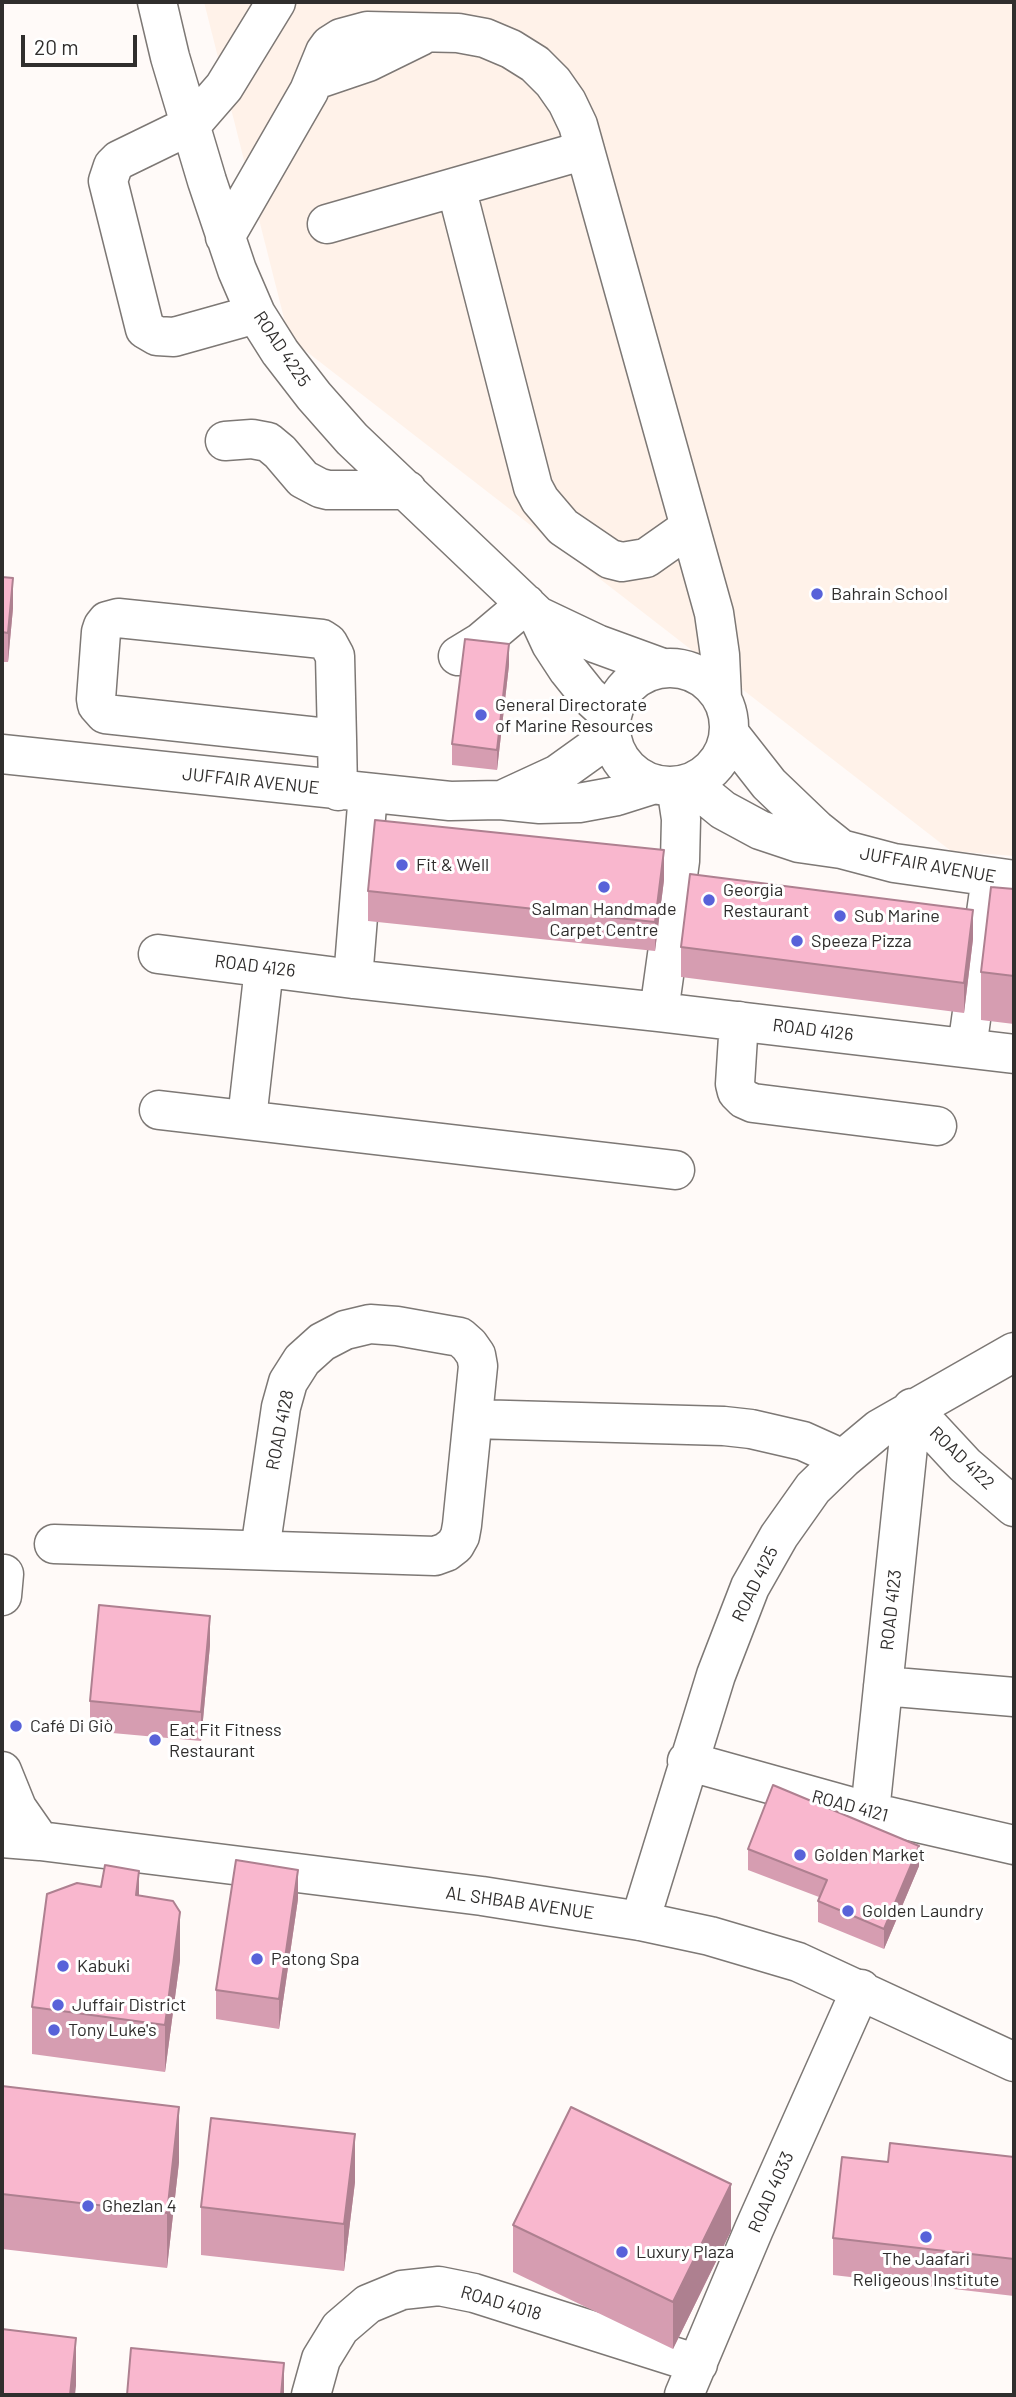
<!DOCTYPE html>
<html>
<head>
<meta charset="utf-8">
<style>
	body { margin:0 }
	#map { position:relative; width:1016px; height:2397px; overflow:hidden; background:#fffaf8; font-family:Barlow,sans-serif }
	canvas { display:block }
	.frame { position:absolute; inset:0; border:4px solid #302e2d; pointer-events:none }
	.scale { position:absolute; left:21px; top:35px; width:116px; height:32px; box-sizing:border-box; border:4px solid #302e2d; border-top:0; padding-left:9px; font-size:21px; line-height:24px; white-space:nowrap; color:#302e2d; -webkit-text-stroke:5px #fff; paint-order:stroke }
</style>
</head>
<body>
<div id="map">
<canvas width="1016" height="2397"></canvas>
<div class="frame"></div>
<div class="scale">20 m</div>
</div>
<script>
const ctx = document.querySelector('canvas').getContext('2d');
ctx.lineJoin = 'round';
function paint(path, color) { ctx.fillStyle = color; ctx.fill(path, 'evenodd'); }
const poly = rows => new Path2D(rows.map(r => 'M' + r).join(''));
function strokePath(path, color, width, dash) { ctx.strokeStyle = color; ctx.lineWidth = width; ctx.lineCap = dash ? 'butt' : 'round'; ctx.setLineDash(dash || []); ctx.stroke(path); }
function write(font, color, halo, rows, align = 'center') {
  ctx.font = font + ' Barlow,sans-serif'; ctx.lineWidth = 6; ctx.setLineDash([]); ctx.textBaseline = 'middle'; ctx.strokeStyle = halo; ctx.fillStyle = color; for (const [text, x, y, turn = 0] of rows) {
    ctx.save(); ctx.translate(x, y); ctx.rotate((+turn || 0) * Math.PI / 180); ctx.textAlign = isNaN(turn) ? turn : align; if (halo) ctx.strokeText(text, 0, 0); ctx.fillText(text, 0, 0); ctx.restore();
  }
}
const built = poly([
	[204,2,1014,2,1014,856,951,851,289,338]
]);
const minor = poly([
	[157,2,170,57,207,181,237,270,256,314,280,352,314,396,352,439,538,616,597,644,660,667],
	[315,80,368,62,421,36],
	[456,187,533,487,540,500,563,527,610,559,622,562,646,558,690,527],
	[327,224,585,150],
	[225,237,309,91,325,52,330,45,341,38,367,31,458,33,485,38,511,49,535,64,553,82,567,102,578,125,714,613,720,655,722,698],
	[256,314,174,337,157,336,145,329,108,181,113,166,119,160,191,125,224,87,276,2],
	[225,441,252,439,268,442,280,452,303,479,320,488,328,490,407,490],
	[538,616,551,644,568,670,588,695,611,716],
	[458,656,481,642,526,604],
	'611 727a59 59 0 1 1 118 0a59 59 0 1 1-118 0Z',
	[729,733,769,784,816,829,841,849],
	[337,739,105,714,97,705,96,699,101,632,103,626,107,621,118,618,322,639,328,643,335,656,337,739,338,791],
	[2,754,450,801,500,800,540,804,579,803,617,796,655,784],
	[690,783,723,810,760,830,799,843,841,849,894,863,1014,880],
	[506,798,558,774,611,736],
	[158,954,353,979,659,1012,1014,1054],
	[353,979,368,793],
	[659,1012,680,861,681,819,676,786],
	[739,1021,735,1084,737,1092,744,1099,753,1103,937,1126],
	[967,1048,991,877],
	[159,1110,675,1170],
	[247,1119,264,968],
	[912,1408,965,1465,1014,1507],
	[473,1419,724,1426,751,1429,803,1441,843,1459],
	[54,1544,435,1556,446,1552,455,1545,460,1536,462,1525,478,1366,476,1355,469,1345,460,1337,448,1335,397,1326,370,1324,345,1330,322,1342,302,1360,288,1382,281,1407,260,1550],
	[2,1596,4,1574],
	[883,1686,1014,1697],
	[687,1761,870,1812,1014,1845],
	[2,1771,17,1808,40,1841],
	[870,1812,912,1408],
	[2,1838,40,1841,482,1896,640,1921,710,1936,798,1962,1014,2062],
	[640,1921,716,1675,750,1587,779,1536,813,1488,843,1459,879,1429,1014,1352],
	[311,2395,321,2359,340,2328,368,2304,402,2290,439,2286,474,2293,698,2364],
	[684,2395,754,2229,861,1989]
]);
const wall = poly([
	[2,577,13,608,8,662,2,662],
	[509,665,497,770,452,765,452,744],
	[664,880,655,951,368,921,368,891],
	[1014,889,1014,1024,981,1020,981,972],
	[973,939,964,1013,681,977,681,947],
	[210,1645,201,1741,90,1731,90,1701],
	[748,1849,919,1866,884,1949,818,1922,818,1901,819,1897,748,1870],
	[139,1896,180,1960,165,2072,32,2054,32,2007],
	[298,1899,279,2029,216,2019,216,1990],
	[2,2086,179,2162,167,2268,2,2249],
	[1014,2157,1014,2296,833,2275,833,2238,888,2162],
	[355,2182,344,2271,201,2255,201,2207],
	[513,2225,731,2231,673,2349,513,2272]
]);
const shadedWall = poly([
	[13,578,13,608,8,662,8,633],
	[509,644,509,665,497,770,497,750],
	[664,850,664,880,655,951,655,922],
	[973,910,973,939,964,1013,964,983],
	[210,1616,210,1645,201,1741,201,1712],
	[919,1846,919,1866,884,1949,884,1929],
	[298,1870,298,1899,279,2029,279,1999],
	[139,1871,139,1918,136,1895],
	[180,1912,180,1960,165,2072,165,2025],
	[179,2107,179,2162,167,2268,167,2213],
	[355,2134,355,2182,344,2271,344,2224],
	[731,2184,731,2231,673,2349,673,2302],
	[76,2338,76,2386,75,2395,70,2395],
	[284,2363,284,2395,281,2395]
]);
const building = poly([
	[2,577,13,578,8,633,2,632,2,577],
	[465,639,509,644,497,750,452,744,465,639],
	[375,820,664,850,655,922,368,891,375,820],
	[690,874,973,910,964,983,681,947,690,874],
	[991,887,1014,889,1014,976,981,972,991,887],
	[99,1605,210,1616,201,1712,90,1701,99,1605],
	[773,1785,919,1846,884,1929,818,1901,827,1880,748,1849,773,1785],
	[236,1860,298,1870,279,1999,216,1990,236,1860],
	[105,1865,139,1871,136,1895,173,1901,180,1912,165,2025,32,2007,47,1894,77,1883,101,1887,105,1865],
	[2,2086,179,2107,167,2213,2,2194,2,2086],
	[571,2107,731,2184,673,2302,513,2225,571,2107],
	[211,2118,355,2134,344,2224,201,2207,211,2118],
	[890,2143,1014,2157,1014,2259,833,2238,842,2157,888,2162,890,2143],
	[2,2329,76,2338,70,2395,2,2395,2,2329],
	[131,2348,284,2363,281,2395,127,2395,131,2348]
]);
const markers = [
	[817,594,7,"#5862d9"],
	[481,715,7,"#5862d9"],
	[402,865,7,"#5862d9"],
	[604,887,7,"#5862d9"],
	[709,900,7,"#5862d9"],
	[840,916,7,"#5862d9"],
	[797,941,7,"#5862d9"],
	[16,1726,7,"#5862d9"],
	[155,1740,7,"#5862d9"],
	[800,1855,7,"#5862d9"],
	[848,1911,7,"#5862d9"],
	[257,1959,7,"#5862d9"],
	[63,1966,7,"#5862d9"],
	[58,2005,7,"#5862d9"],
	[54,2030,7,"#5862d9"],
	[88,2206,7,"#5862d9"],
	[926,2237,7,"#5862d9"],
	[622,2252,7,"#5862d9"]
];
const streetNames = [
	["ROAD 4225",282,349,56],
	["JUFFAIR AVENUE",251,781,6],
	["JUFFAIR AVENUE",928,865,10],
	["ROAD 4126",255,966,7],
	["ROAD 4126",813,1030,7],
	["ROAD 4128",280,1430,-79],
	["ROAD 4122",962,1458,44],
	["ROAD 4125",755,1584,-64],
	["ROAD 4123",891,1610,-84],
	["ROAD 4121",850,1806,15],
	["AL SHBAB AVENUE",520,1903,8],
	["ROAD 4033",771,2192,-66],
	["ROAD 4018",501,2303,16]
];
const poiNames = [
	["Bahrain School",831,594],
	["General Directorate",495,705],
	["of Marine Resources",495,726],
	["Fit & Well",416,865],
	["Georgia",723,890],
	["Restaurant",723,911],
	["Salman Handmade",604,909,"center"],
	["Carpet Centre",604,930,"center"],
	["Sub Marine",854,916],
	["Speeza Pizza",811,941],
	["Café Di Giò",30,1726],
	["Eat Fit Fitness",169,1730],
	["Restaurant",169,1751],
	["Golden Market",814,1855],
	["Golden Laundry",862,1911],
	["Patong Spa",271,1959],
	["Kabuki",77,1966],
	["Juffair District",72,2005],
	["Tony Luke's",68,2030],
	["Ghezlan 4",102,2206],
	["Luxury Plaza",636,2252],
	["The Jaafari",926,2259,"center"],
	["Religeous Institute",926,2280,"center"]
];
paint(built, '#fff2e9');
strokePath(minor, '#7d7875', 41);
strokePath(minor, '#fff', 38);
paint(wall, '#d69db1');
paint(shadedWall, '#ae8090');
paint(building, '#f9b7ce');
strokePath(building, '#ae8090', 2);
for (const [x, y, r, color] of markers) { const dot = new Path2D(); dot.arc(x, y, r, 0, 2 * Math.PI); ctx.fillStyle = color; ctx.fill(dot); strokePath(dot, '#fff', 2.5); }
write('18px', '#302e2d', '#fff', streetNames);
write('18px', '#302e2d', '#fff', poiNames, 'left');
</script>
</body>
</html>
